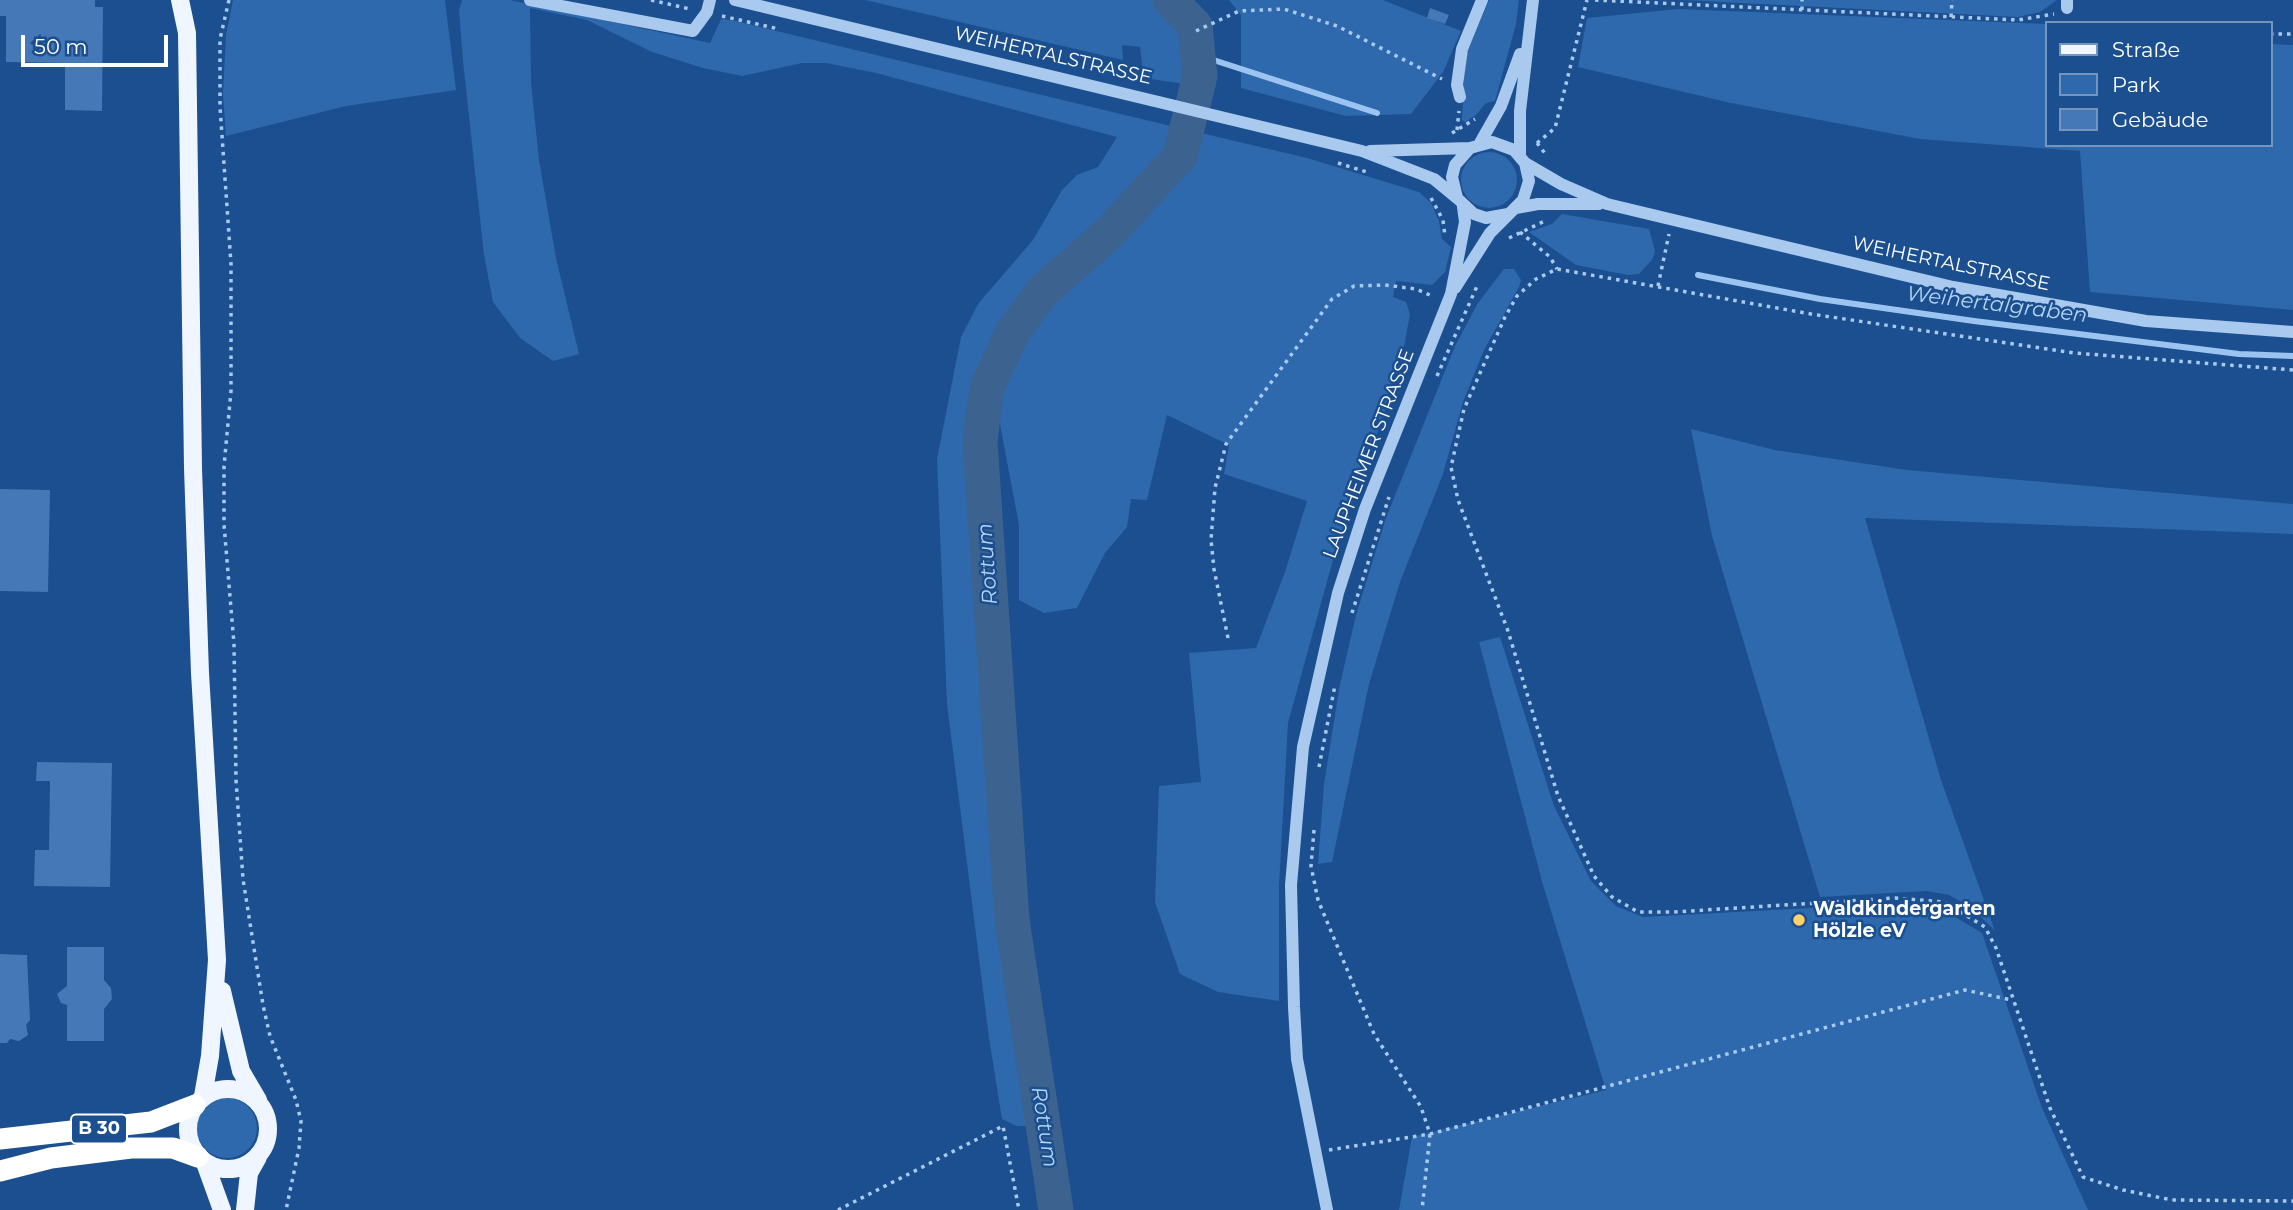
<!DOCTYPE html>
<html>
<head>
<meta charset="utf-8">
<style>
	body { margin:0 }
	#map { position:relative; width:2293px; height:1210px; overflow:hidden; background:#1b4f8f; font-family:Montserrat,sans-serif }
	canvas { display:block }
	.legend { position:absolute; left:2045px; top:21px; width:228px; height:126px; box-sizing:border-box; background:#1b4f8f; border:2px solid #7695bc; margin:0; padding:9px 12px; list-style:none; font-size:21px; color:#fff }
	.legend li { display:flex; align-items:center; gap:14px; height:35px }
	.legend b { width:35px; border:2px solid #7695bc }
	.scale { position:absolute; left:21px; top:35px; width:147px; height:32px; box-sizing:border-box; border:4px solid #fff; border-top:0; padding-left:9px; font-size:21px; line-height:24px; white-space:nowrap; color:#fff; -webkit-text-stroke:5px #1b4f8f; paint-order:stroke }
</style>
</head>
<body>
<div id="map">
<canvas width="2293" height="1210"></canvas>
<ul class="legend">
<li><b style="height:9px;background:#f0f6ff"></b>Straße</li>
<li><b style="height:19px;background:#2e69ad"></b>Park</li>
<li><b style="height:19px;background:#4478b7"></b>Gebäude</li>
</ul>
<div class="scale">50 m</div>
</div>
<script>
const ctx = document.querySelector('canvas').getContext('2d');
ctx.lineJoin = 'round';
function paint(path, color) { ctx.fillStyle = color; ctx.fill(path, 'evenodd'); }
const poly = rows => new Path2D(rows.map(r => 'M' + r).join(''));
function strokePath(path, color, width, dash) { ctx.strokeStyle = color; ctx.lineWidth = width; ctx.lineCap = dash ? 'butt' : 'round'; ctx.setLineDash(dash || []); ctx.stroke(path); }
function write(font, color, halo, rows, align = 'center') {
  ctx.font = font + ' Montserrat,sans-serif'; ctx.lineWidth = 5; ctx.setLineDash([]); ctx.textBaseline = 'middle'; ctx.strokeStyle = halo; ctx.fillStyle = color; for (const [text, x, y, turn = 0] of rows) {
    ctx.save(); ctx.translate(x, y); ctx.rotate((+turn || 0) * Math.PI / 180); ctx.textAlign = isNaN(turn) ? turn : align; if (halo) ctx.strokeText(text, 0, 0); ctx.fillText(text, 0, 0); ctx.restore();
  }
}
const green = poly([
	[233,0,445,0,456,90,346,106,226,136,223,94,226,35],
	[462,0,510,0,710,43,721,19,731,20,1183,129,1167,153,1047,279,998,337,982,377,974,412,972,538,1015,1007,1033,1126,1017,1126,1002,1119,989,1038,947,704,937,459,961,337,978,304,1033,240,1062,190,1077,175,1098,167,1117,137,876,73,826,63,802,63,742,76,703,68,652,52,587,20,530,8,531,83,539,160,556,258,579,354,553,361,520,338,493,302,484,255,463,61,459,10],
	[865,0,1153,0,1181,27,1185,43,1185,84,1144,78,1140,47,1122,45,1123,60],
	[1229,0,1383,0,1461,31,1443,72,1411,114,1346,116,1241,88,1241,15],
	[1489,0,1519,0,1516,24,1495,101,1486,103,1476,115,1465,122,1462,120,1465,57],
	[1682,0,2057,0,2040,12,2018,17],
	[1678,9,2046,24,2046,145,2270,145,2270,44,2293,45,2293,310,2090,292,2080,151,1920,139,1731,103,1578,67,1587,18],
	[1201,133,1307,158,1419,192,1431,203,1439,221,1442,239,1451,247,1445,272,1432,285,1396,281,1393,297,1406,302,1410,314,1400,369,1336,549,1288,723,1279,886,1279,1001,1218,992,1180,974,1155,902,1159,786,1201,782,1189,653,1256,648,1285,572,1307,501,1224,474,1229,445,1167,415,1147,500,1131,499,1127,527,1105,553,1077,608,1044,613,1019,600,1019,525,996,403,1006,368,1040,309,1167,189,1194,155],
	'1461 180a28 28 0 1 1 56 0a28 28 0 1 1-56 0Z',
	[1562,214,1649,229,1655,251,1652,260,1639,274,1628,275,1576,265,1529,232,1552,224],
	[1504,269,1514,269,1521,280,1519,287,1484,350,1463,402,1443,474,1400,582,1369,684,1332,862,1318,864,1324,784,1340,684,1356,615,1386,518,1455,346,1478,303],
	[1691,429,1775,450,1907,470,2293,504,2293,534,1865,518,1941,780,1995,931,1972,908,1949,895,1927,891,1820,897,1712,536],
	[1500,637,1554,806,1591,881,1616,906,1643,917,1885,904,1940,908,1982,933,2042,1108,2088,1210,1399,1210,1412,1137,1606,1090,1543,885,1479,642],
	'197 1128a30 30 0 1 1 60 0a30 30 0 1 1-60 0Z'
]);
const stream = poly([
	[1198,55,1377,113],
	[1698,275,1820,299,1974,321,2239,354,2293,356]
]);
const river = poly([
	[1056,1210,1012,920,980,441,987,388,1012,333,1044,290,1109,233,1180,156,1200,76,1195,26,1170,0]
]);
const building = poly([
	[0,0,95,0,95,7,103,7,102,111,65,110,65,63,6,62,6,16,0,16],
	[1430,8,1449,15,1445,24,1427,18],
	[0,489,50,490,48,592,0,591],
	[37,762,112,763,110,887,34,886,35,850,49,850,50,781,36,781],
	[67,947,104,947,104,980,111,988,112,999,104,1009,104,1041,67,1041,67,1005,61,1003,57,994,67,986],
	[0,954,27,955,30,1020,26,1025,28,1035,19,1041,10,1039,7,1043,0,1043]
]);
const path = poly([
	[229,0,220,39,220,107,231,264,231,391,224,466,224,525,234,644,236,780,243,879,263,1005,270,1036,296,1100,301,1121,299,1148,286,1210],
	[651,0,690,9],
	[1595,0,2018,20,2054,14],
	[1802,10,1802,0],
	[722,16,779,29],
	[1951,17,1952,0],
	[1196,31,1239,11,1284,9,1337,26,1442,79],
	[2270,34,2293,34],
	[1457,130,1459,111],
	[1452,133,1475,119],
	[1537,143,1547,156],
	[1537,143,1555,128,1587,0],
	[1338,163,1370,173],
	[1431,198,1443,220,1445,236],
	[1520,232,1550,257,1557,269],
	[1509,238,1547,220],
	[1658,286,1669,234],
	[2293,370,2074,353,1811,314,1557,269,1536,279,1517,296,1505,317,1464,409,1451,467,1458,500,1508,631,1558,796,1594,876,1612,897,1638,912,1674,912,1895,898,1944,902,1985,927,1996,948,2050,1108,2083,1177,2123,1190,2172,1200,2293,1201],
	[1437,376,1478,284],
	[1352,613,1389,497],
	[1228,638,1214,569,1211,540,1215,488,1226,444,1332,299,1354,286,1385,285,1416,289,1432,296],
	[1319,767,1335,685],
	[1314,830,1311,866,1318,900,1374,1034,1421,1107,1430,1134,1422,1210],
	[1329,1150,1430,1134,1965,990,2012,1000],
	[838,1210,1003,1126,1019,1210]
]);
const minor = poly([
	[530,0,693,31,707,12,710,0],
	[735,0,1362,151,1434,179,1457,198],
	[2067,8,2067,0],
	[1460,97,1457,85,1462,49,1482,0],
	[1480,143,1501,106,1520,54],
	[1370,151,1470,148],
	[1520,156,1520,111,1533,0],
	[1525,163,1561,184,1607,204,1953,287,2146,321,2293,332],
	[1516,208,1538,204,1599,204],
	[1455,288,1490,233,1523,200,1529,181,1525,163,1514,150,1492,142,1470,148,1455,165,1452,177,1457,198,1474,214,1486,218,1508,214],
	[1327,1210,1297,1059,1294,1007,1291,885,1303,747,1338,593,1365,509,1451,294,1465,222,1463,207]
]);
const major = poly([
	[180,0,187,33,193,468,200,673,217,960,210,1056,203,1096],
	[222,991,241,1071,258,1100],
	'188 1129a40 40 0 1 1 80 0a40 40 0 1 1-80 0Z',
	[205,1163,222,1210],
	[245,1210,249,1173,258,1157]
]);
const highway = poly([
	[0,1139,151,1122,195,1105],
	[0,1171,51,1158,131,1148,173,1148,198,1157]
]);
const markers = [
	[1799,920,7,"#ffd166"]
];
const shields = [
	[99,1129,56]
];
const shieldNames = [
	["B 30",99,1129]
];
const streetNames = [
	["WEIHERTALSTRASSE",1053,56,13],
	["WEIHERTALSTRASSE",1951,264,12],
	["LAUPHEIMER STRASSE",1369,454,-69]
];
const poiNames = [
	["Waldkindergarten",1813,909],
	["Hölzle eV",1813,931]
];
const waterNames = [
	["Weihertalgraben",1997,305,7],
	["Rottum",988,564,-94],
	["Rottum",1044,1127,81]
];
paint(green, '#2e69ad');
strokePath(stream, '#9cc4f0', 6);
strokePath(river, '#3c6290', 35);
paint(building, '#4478b7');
strokePath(path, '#a9c9ee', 3.5, [3.5, 5]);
strokePath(minor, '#a9c9ee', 12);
strokePath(major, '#f0f6ff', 18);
strokePath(highway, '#fff', 21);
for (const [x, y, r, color] of markers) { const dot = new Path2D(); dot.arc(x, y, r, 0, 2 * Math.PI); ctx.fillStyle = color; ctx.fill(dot); strokePath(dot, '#1b4f8f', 2.5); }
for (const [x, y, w] of shields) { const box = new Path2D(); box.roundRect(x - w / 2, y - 14.5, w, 29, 5); ctx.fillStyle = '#1b4f8f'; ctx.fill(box); strokePath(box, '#fff', 2); }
write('bold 18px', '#fff', null, shieldNames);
write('19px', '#fff', '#1b4f8f', streetNames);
write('bold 19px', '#fff', '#1b4f8f', poiNames, 'left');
write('italic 21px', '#b5d3f5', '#1b4f8f', waterNames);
</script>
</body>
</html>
